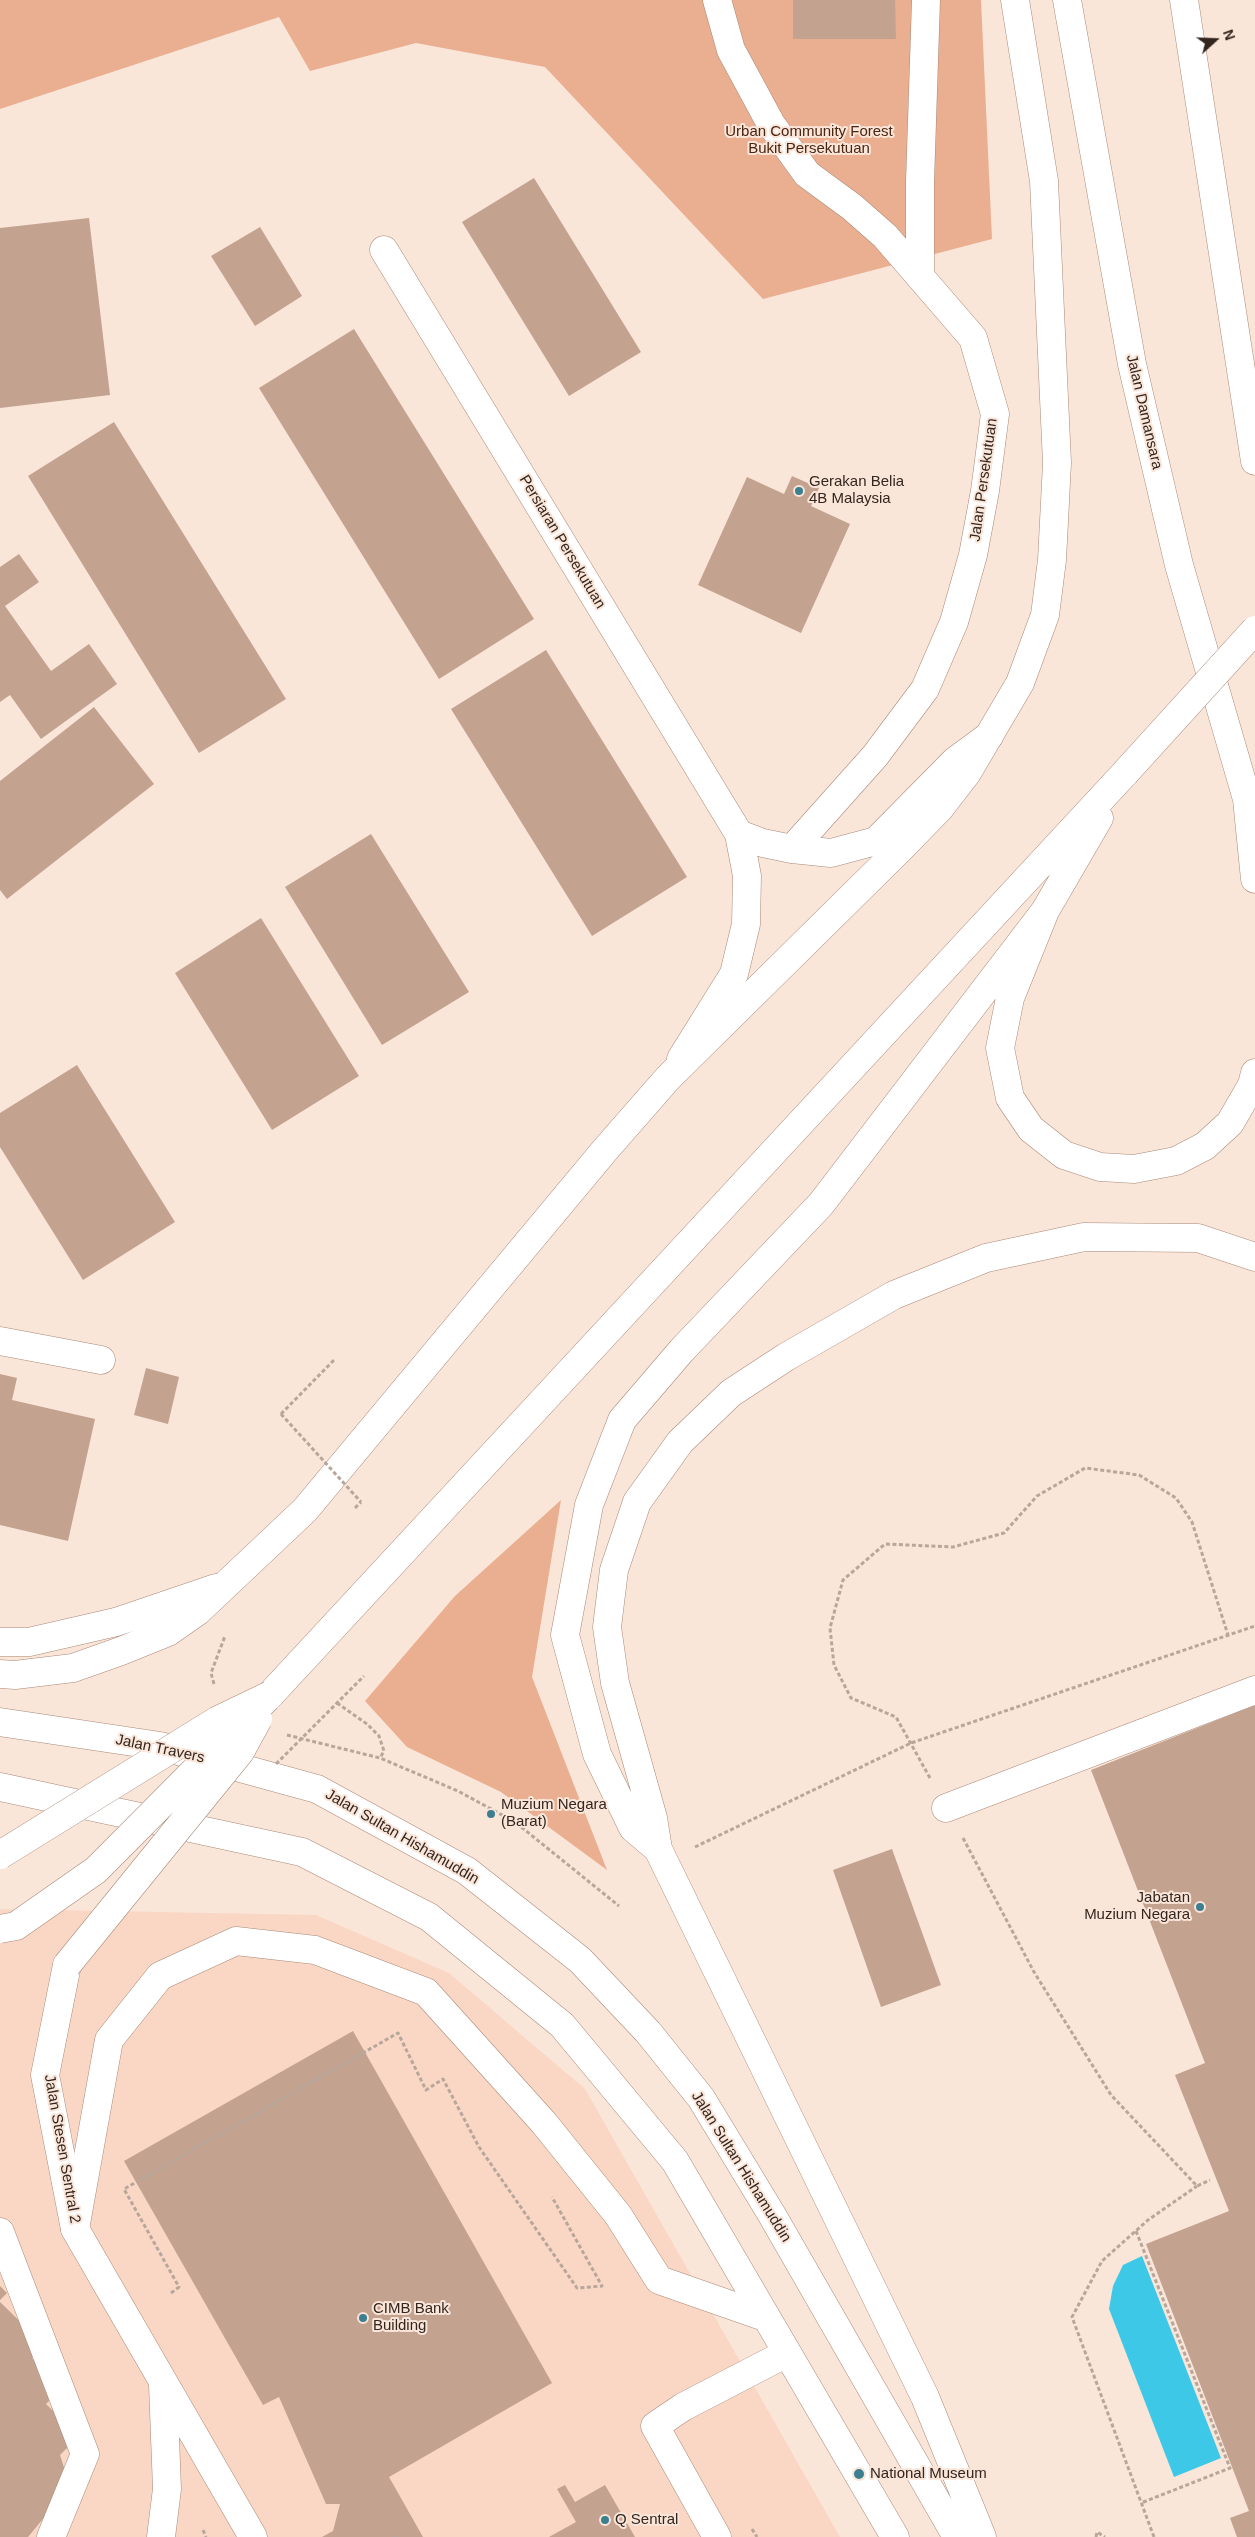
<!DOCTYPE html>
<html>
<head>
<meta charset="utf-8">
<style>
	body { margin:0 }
	#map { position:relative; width:1255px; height:2537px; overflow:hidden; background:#fae5d9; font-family:Arial,sans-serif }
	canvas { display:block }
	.north { position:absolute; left:1190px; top:15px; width:50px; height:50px; -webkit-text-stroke:4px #fae5d9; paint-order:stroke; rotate:70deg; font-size:14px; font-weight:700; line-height:20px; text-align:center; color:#33261f }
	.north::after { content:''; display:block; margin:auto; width:18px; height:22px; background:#33261f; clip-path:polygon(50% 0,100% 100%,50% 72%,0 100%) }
</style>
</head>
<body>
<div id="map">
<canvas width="1255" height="2537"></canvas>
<div class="north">N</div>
</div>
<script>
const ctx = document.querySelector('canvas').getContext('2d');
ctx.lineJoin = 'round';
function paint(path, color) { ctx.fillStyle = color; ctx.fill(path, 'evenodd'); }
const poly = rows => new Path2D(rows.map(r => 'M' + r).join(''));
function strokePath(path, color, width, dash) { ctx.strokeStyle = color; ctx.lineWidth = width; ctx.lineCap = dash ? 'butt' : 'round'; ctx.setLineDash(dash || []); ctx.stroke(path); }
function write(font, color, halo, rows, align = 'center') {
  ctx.font = font + ' Arial,sans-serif'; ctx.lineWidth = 4; ctx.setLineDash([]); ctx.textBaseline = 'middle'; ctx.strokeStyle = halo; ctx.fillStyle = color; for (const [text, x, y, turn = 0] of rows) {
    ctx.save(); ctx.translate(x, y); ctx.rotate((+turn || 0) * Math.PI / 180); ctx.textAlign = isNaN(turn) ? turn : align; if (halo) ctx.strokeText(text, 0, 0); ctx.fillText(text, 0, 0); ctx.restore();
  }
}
const built = poly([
	[0,1909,316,1915,449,1973,585,2089,840,2537,0,2537]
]);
const green = poly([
	[0,0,981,0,992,239,763,299,545,67,416,43,310,71,279,17,0,109],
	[561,1500,532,1677,607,1870,501,1792,407,1747,365,1701,455,1596]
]);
const water = poly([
	[1142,2256,1221,2458,1174,2477,1109,2309,1113,2286,1123,2265]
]);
const building = poly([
	[793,0,895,0,896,39,793,39],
	[534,178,641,352,569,396,462,222],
	[89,218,110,395,0,408,0,228],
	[260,227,302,296,255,326,211,256],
	[354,329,534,619,439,679,259,388],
	[114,422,286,699,199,753,28,476],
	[792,476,819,488,811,506,850,524,801,633,698,585,747,477,784,494],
	[19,554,39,582,5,606,51,671,89,644,117,684,41,739,10,695,0,702,0,567],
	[546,650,687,877,592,936,451,709],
	[94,707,154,784,7,899,0,890,0,781],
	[371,834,469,992,382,1045,285,887],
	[261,918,359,1076,272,1130,175,973],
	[77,1065,175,1222,83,1280,0,1147,0,1113],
	[146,1368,179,1377,168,1424,134,1415],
	[0,1374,17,1378,12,1400,95,1419,68,1541,0,1525],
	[1255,1705,1255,2537,1237,2537,1230,2518,1249,2511,1146,2244,1229,2211,1175,2075,1205,2063,1091,1770],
	[892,1849,941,1985,881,2007,833,1870],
	[353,2031,552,2383,389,2477,423,2537,322,2537,333,2531,340,2504,326,2504,279,2397,263,2405,124,2161],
	[0,2286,7,2293,0,2300],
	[0,2302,44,2345,32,2358,62,2388,46,2404,79,2436,60,2455,70,2486,28,2537,0,2537],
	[565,2485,575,2502,605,2485,635,2537,549,2537,576,2522,557,2489]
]);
const path = poly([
	[281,1414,334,1360],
	[355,1508,361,1502],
	[214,1684,211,1673,225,1636],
	[337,1703,367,1724,379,1736,384,1751,380,1758],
	[287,1735,380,1758,458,1791,515,1822,619,1906],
	[930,1778,896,1717,851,1698,834,1665,830,1628,843,1580,885,1544,953,1547,1004,1533,1037,1496,1085,1468,1139,1475,1176,1498,1192,1522,1228,1635],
	[963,1838,1034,1972,1111,2095,1197,2186,1210,2180],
	[695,1847,911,1743,1255,1626],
	[1136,2231,1230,2468,1141,2503],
	[171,2293,179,2287,124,2189,398,2033,426,2090,443,2079,479,2147,577,2288,602,2286,552,2197],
	[752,2529,757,2537],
	[203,2530,206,2537],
	[394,2537,397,2537],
	[1096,2537,1097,2532,1105,2537],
	[1154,2537,1072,2317,1102,2261,1148,2220,1197,2186]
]);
const minor = poly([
	[717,0,731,50,771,124,807,174,852,207,885,236,973,338,995,414,985,491,973,555,954,622,925,689,875,756,792,849],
	[384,250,739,834,747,876,746,924,734,974,681,1059],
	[920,277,920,182,926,0],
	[739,834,763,843,792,849,831,853,876,841,955,761,989,736],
	[0,1341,101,1360],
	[946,1808,1255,1690],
	[67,1965,45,2075,75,2229,253,2537],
	[0,2232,85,2454,51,2537],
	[161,2537,167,2489,163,2385],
	[717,2537,655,2426,683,2407,787,2353]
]);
const major = poly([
	[1067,0,1132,364,1179,565,1247,799,1255,816],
	[1184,0,1255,461],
	[1247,799,1255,879],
	[1099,818,1045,911,1010,998,1000,1048,1010,1098,1031,1129,1064,1155,1100,1167,1134,1169,1176,1161,1205,1146,1230,1123,1252,1085,1255,1073],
	[0,1642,29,1642,116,1622,216,1588],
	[0,1674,15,1675,73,1668,121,1651,168,1632,198,1611,305,1510,605,1150,668,1078,902,847,940,808,967,773,1020,683,1045,615,1052,560,1057,463,1044,181,1015,0],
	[270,1695,1125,773],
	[0,1722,160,1746,317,1789,467,1871,580,1960,648,2032,701,2098,772,2215,957,2537],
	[0,1787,302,1852,429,1917,562,2025,675,2161,895,2537],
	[658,1849,633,1828,597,1754,565,1635,589,1505,622,1420,682,1350,821,1204,1045,911],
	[75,2229,109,2040,160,1976,236,1941,315,1950,426,1992,544,2123,618,2215,659,2280,765,2317],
	[982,2537,925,2397,658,1849,653,1818,615,1683,607,1627,614,1570,637,1502,680,1442,731,1393,786,1357,894,1295,986,1258,1084,1237,1198,1238,1255,1257]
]);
const pathBridge = poly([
	[281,1414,361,1502],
	[276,1764,364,1676]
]);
const minorBridge = poly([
	[0,1929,16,1926,96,1870,267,1698],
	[67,1965,240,1752,258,1719]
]);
const majorBridge = poly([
	[1125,773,1255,630],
	[0,1855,218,1720,270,1695]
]);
const markers = [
	[799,491,5,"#3c7f90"],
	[491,1814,5,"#3c7f90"],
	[1200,1907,5,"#3c7f90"],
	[363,2318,5,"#3c7f90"],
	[859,2474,6,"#3c7f90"],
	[605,2520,5,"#3c7f90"]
];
const parkNames = [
	["Urban Community Forest",809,132],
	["Bukit Persekutuan",809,149]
];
const streetNames = [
	["Jalan Damansara",1144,412,77],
	["Jalan Persekutuan",984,480,-82],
	["Persiaran Persekutuan",562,542,59],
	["Jalan Travers",160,1749,12],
	["Jalan Sultan Hishamuddin",402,1837,30],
	["Jalan Stesen Sentral 2",62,2149,80],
	["Jalan Sultan Hishamuddin",741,2167,58]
];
const poiNames = [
	["Gerakan Belia",809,482],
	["4B Malaysia",809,499],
	["Muzium Negara",501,1805],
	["(Barat)",501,1822],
	["Jabatan",1190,1898,"right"],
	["Muzium Negara",1190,1915,"right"],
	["CIMB Bank",373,2309],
	["Building",373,2326],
	["National Museum",870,2474],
	["Q Sentral",615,2520]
];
paint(built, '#fad7c5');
paint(green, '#e9af90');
paint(water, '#3ec8e8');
paint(building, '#c4a290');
strokePath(minor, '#a98977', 29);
strokePath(major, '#a98977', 29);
strokePath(path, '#b8a69b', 3, [4, 2.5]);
strokePath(minor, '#fff', 28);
strokePath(major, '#fff', 28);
strokePath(minorBridge, '#a98977', 29, []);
strokePath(majorBridge, '#a98977', 29, []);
strokePath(pathBridge, '#b8a69b', 3, [4, 2.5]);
strokePath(minorBridge, '#fff', 28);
strokePath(majorBridge, '#fff', 28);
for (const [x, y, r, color] of markers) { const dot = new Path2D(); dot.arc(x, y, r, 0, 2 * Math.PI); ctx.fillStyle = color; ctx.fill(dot); strokePath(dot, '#fae5d9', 2); }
write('15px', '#492612', '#fae5d9', parkNames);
write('15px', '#33261f', '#fae5d9', streetNames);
write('15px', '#33261f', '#fae5d9', poiNames, 'left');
</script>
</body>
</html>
